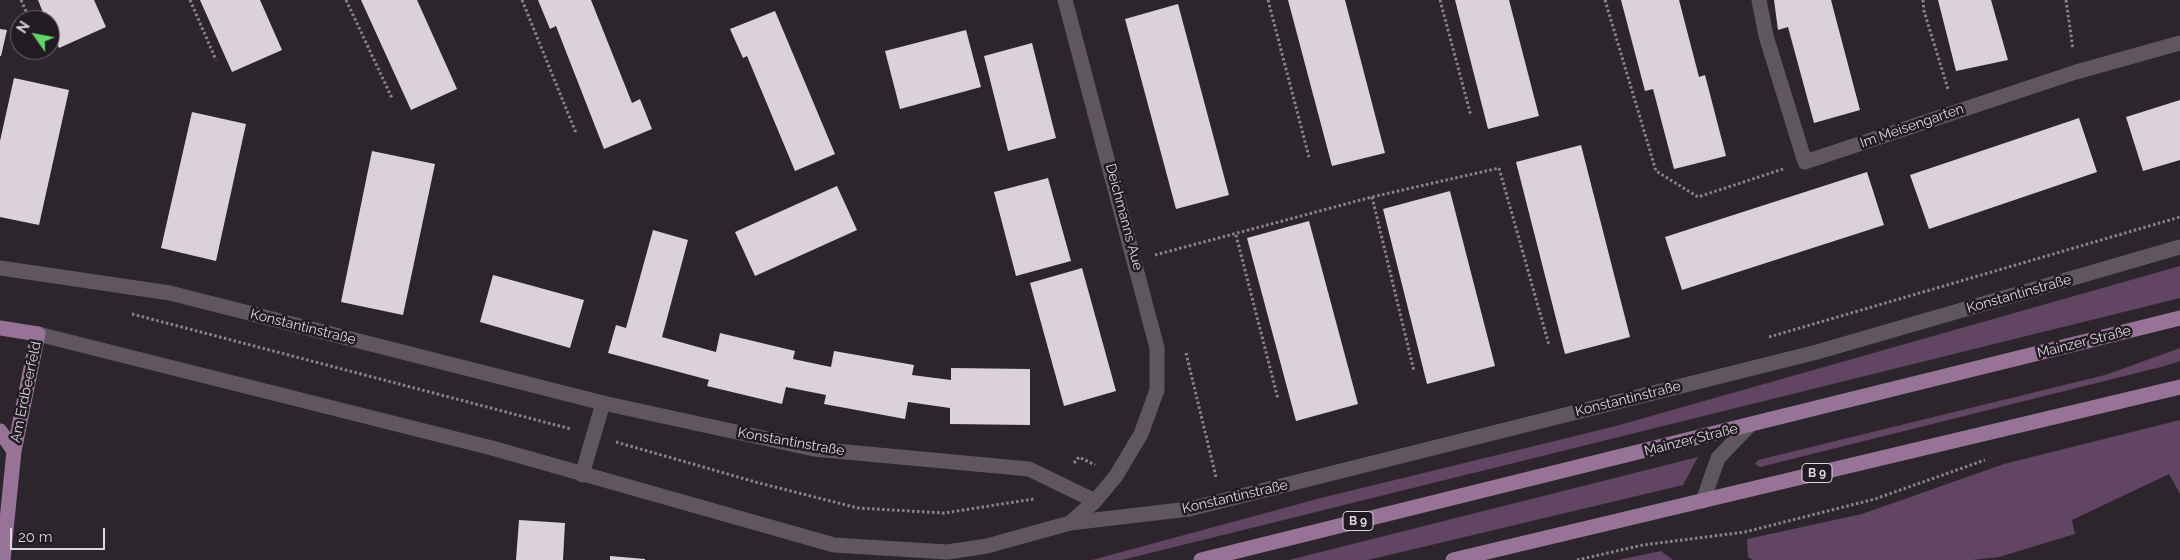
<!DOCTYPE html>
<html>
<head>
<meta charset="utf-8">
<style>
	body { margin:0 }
	#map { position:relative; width:2180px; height:560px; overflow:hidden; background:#2c252c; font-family:Raleway,sans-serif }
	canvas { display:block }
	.north { position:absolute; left:10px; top:10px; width:50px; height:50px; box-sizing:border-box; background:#221b23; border:1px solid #6c666d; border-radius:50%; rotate:303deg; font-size:14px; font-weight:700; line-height:20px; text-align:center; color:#dcd7dc }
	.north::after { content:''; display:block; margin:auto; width:18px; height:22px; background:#60d56a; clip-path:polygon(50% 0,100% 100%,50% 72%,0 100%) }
	.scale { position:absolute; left:10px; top:528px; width:95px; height:22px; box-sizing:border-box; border:2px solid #dcd7dc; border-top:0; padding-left:6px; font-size:15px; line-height:18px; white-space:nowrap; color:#dcd7dc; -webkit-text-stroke:4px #221b23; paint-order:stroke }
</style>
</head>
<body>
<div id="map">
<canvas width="2180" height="560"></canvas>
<div class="north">N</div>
<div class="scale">20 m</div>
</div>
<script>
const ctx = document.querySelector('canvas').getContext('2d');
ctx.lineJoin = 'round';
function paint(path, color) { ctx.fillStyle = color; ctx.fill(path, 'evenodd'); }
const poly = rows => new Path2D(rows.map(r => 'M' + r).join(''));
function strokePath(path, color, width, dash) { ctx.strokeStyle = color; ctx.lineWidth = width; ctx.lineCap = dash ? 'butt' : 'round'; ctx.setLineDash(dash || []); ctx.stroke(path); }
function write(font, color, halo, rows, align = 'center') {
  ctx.font = font + ' Raleway,sans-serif'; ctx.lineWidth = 5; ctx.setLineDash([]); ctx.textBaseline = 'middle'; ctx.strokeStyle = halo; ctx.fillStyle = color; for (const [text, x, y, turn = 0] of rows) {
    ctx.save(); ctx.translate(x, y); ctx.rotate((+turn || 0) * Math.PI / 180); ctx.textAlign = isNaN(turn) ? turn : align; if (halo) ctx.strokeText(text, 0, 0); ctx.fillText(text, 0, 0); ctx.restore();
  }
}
const green = poly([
	[2180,266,2180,298,1122,560,1092,560,1321,498,1616,426],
	[2180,348,2180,361,2165,366,1760,467,1755,464,1758,460,2105,375],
	[2180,420,2180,494,2169,474,2072,520,2075,534,1999,557,1972,560,1753,560,1748,557,1747,539,1862,514,2004,464],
	[1698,457,1683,485,1368,560,1289,560],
	[1661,551,1673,560,1618,560]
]);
const building = poly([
	[38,0,94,0,106,27,59,48,50,28,50,20,46,20],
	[200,0,260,0,282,50,232,72],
	[361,0,417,0,457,89,411,110],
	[538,0,591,0,632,103,640,99,652,129,604,149,556,26,550,29],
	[1288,0,1345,0,1385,153,1332,166],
	[1455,0,1509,0,1539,116,1488,129],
	[1621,0,1679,0,1699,77,1705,75,1726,156,1674,169,1653,89,1645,91],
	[1774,0,1831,0,1860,110,1814,123,1788,27,1778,30],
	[1938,0,1991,0,2008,60,1956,71],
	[1178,4,1229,195,1176,209,1125,19],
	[775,11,835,154,795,171,747,56,743,58,730,29],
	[0,29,7,30,1,56,0,56],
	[966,30,981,87,900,109,885,51],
	[1032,43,1056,138,1008,151,984,56],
	[14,78,69,90,39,225,0,217,0,141],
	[2180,100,2180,160,2143,171,2126,117],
	[192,112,246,124,216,261,161,248],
	[2079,118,2097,172,1929,229,1910,175],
	[1581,145,1630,337,1565,354,1516,162],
	[372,151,435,164,403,315,341,302],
	[1867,172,1884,225,1682,290,1665,237],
	[1048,178,1071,261,1016,276,994,192],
	[837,186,857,230,755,276,735,232],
	[1450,191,1495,366,1427,384,1383,209],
	[1309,221,1358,404,1296,421,1247,238],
	[653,230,688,240,662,337,716,352,720,333,795,351,793,359,831,367,834,351,914,365,912,375,951,380,951,368,1030,369,1030,425,950,424,950,408,908,402,905,419,824,404,826,395,786,387,782,404,707,386,709,380,608,353,616,325,626,328],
	[1082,268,1116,391,1064,406,1030,283],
	[493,275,584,300,570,348,480,322],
	[519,520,565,523,563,560,516,560],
	[610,556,645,559,645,560,610,560]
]);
const path = poly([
	[21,0,30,20],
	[190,0,216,60],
	[346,0,392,98],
	[522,0,576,133],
	[1268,0,1309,157],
	[1440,0,1471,116],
	[1605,0,1656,171,1698,197,1783,169],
	[1923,0,1924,11,1948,89],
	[2066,0,2073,49],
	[1372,197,1414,371],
	[1236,235,1278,399],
	[1155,255,1372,197,1499,168,1549,345],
	[132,314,571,429],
	[1769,337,2180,217],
	[1186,353,1216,477],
	[616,442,759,483,858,508,944,513,1034,499],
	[1074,463,1079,457,1095,465],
	[1577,560,1643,545,1745,532,1875,499,1985,460]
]);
const minor = poly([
	[1065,0,1157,348,1157,390,1141,434,1116,476,1095,501,1070,523],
	[1759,0,1766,36,1805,162,2076,72,2180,43],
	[0,268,170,293,603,403,814,449,1029,469,1095,501],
	[38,334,492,448,834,545,947,552,987,546,1070,523,1189,509,1817,352,2180,247],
	[582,475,603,403],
	[1703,501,1718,458,1749,426]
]);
const major = poly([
	[0,328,38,334,14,451,3,560],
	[0,431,14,451],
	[1201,560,2180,318],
	[1453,560,2180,387]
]);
const shields = [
	[1817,473,30],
	[1358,521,30]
];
const shieldNames = [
	["B 9",1817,473],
	["B 9",1358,521]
];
const streetNames = [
	["Im Meisengarten",1912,126,-19],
	["Deichmanns Aue",1124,217,75],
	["Konstantinstraße",2019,294,-16],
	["Konstantinstraße",303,327,14],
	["Mainzer Straße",2084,342,-14],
	["Am Erdbeerfeld",26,392,-78],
	["Konstantinstraße",1628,399,-14],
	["Mainzer Straße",1691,440,-14],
	["Konstantinstraße",791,442,10],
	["Konstantinstraße",1235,497,-13]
];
paint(green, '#624563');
paint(building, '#dbd1db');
strokePath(path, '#8a848a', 3, [2.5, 2.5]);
strokePath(minor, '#5f565f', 15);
strokePath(major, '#977398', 15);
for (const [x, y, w] of shields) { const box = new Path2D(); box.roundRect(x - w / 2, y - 9.5, w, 19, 4); ctx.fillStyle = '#221b23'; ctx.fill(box); strokePath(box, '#dcd7dc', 1); }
write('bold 12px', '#dcd7dc', null, shieldNames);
write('14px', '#dcd7dc', '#221b23', streetNames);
</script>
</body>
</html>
